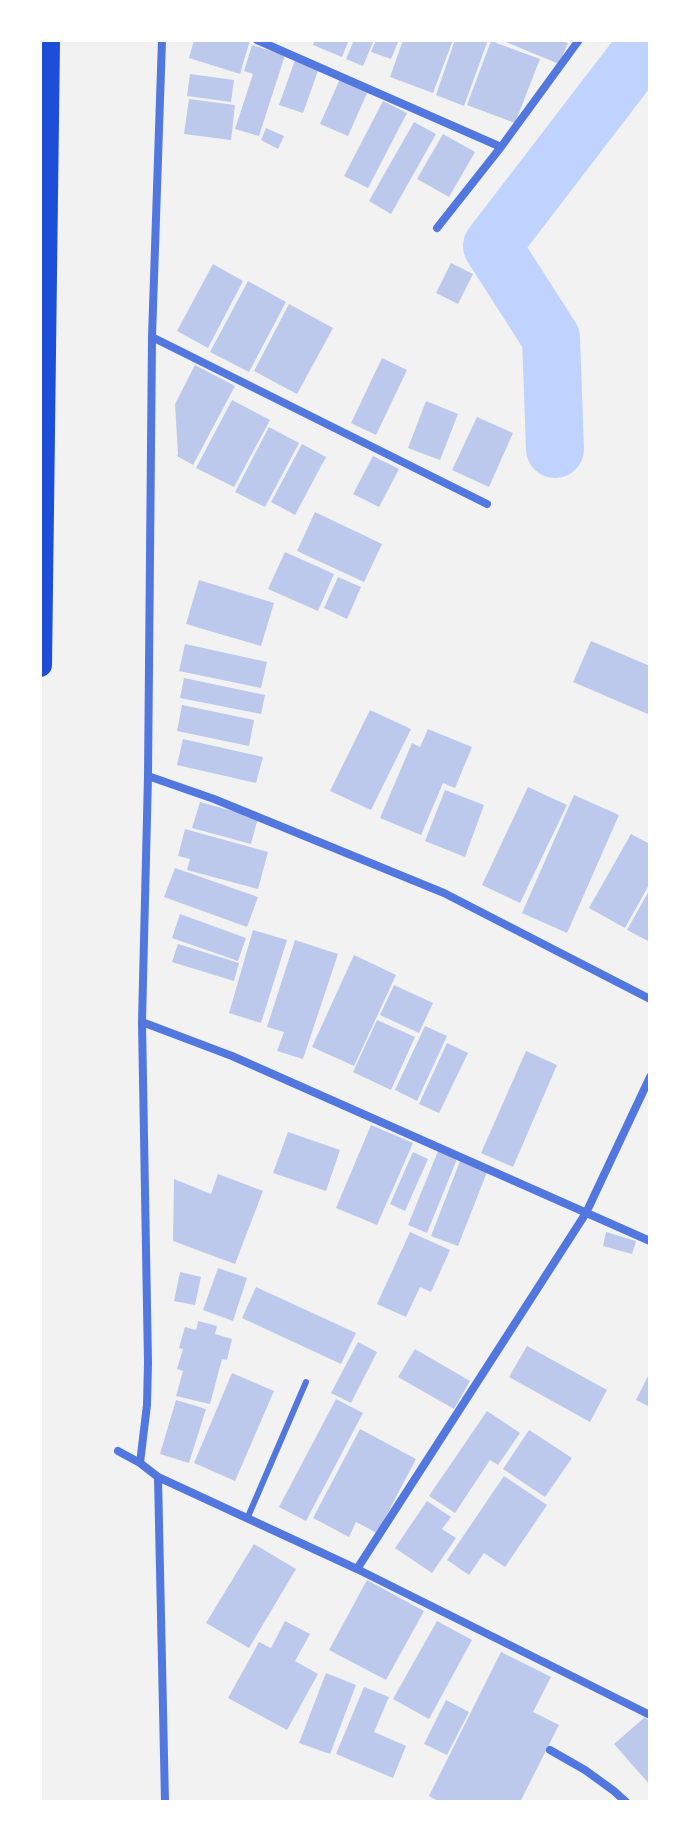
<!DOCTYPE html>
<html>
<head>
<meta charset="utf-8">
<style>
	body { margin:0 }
	#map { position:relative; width:690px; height:1842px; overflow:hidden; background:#f2f2f2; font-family:"Times New Roman",serif }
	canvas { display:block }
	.frame { position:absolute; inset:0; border:42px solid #fff; pointer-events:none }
</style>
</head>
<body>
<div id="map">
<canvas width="690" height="1842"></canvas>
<div class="frame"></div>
</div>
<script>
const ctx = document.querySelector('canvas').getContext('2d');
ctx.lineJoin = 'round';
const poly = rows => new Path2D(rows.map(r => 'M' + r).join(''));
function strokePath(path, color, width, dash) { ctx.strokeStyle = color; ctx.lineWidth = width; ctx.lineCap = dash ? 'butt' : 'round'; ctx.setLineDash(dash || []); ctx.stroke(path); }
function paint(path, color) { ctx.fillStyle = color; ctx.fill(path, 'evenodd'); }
const river = poly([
	[555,449,551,338,492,246,650,40]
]);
const building = poly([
	[194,40,250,40,240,74,189,58],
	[315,40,349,40,342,57,313,45],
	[354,40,374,40,363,66,346,59],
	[376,40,399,40,391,59,371,52],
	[403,40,453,40,433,93,390,77],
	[455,40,488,40,464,106,436,95],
	[501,40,559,40,568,43,559,64],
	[491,41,540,59,515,123,467,105],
	[252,45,285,55,259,136,235,129,253,74,244,71],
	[295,60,319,68,303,113,279,105],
	[190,74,234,80,231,102,187,96],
	[340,79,368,91,348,136,320,124],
	[189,99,235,105,231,140,184,134],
	[383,101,407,113,368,188,344,176],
	[414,122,436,134,391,214,369,201],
	[266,128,284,136,278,149,261,140],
	[443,134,475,152,449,197,417,179],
	[451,263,473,274,458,304,436,293],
	[213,264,243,281,208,348,177,331],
	[248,281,286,302,249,372,210,352],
	[289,304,333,328,297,394,254,371],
	[382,358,407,370,376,435,351,423],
	[195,365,235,386,193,465,177,456,178,454,175,404],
	[232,400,270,420,234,487,196,468],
	[426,401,458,414,440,460,408,448],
	[477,417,513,433,489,487,452,470],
	[269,427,299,443,265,507,235,492],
	[302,444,326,457,295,515,271,502],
	[373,456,399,469,379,507,353,494],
	[315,512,382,544,364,582,297,551],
	[285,552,334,574,318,611,268,589],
	[338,577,361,587,347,619,324,608],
	[199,580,274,603,261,646,186,624],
	[591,641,650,666,650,715,573,682],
	[185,644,267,662,261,688,179,671],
	[184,678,265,695,261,714,180,698],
	[182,705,254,720,249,746,177,731],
	[370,710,411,729,371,810,330,791],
	[428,729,472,747,455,788,443,783,421,835,380,818,412,743,420,747],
	[183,739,263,757,256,783,177,765],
	[528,787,567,805,520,903,482,885],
	[445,790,484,805,465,857,425,841],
	[574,795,619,815,567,933,522,913],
	[200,802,258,818,251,844,192,828],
	[185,829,268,852,258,889,187,870,190,859,178,856],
	[631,834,650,844,650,883,625,928,589,908],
	[175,868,258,897,247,927,164,897],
	[650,889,650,942,627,930],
	[180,914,246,938,238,961,172,938],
	[253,930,287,940,261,1023,229,1013],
	[295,940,338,954,303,1059,277,1051,284,1032,267,1027],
	[178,944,239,963,234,981,172,962],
	[354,955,396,975,354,1066,312,1047],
	[394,985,433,1003,419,1033,380,1015],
	[377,1020,415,1037,391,1090,353,1072],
	[425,1026,447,1036,417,1101,395,1090],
	[447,1043,468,1053,439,1113,419,1104],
	[526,1051,557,1065,513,1167,481,1153],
	[371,1125,413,1143,377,1225,336,1208],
	[288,1132,340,1150,326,1191,273,1173],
	[438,1151,457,1159,427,1233,408,1225],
	[413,1152,428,1159,405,1211,390,1204],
	[460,1161,487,1172,458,1246,431,1236],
	[218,1174,263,1191,235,1264,173,1241,174,1179,211,1194],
	[410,1232,450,1250,431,1292,420,1287,406,1317,377,1304],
	[606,1232,636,1241,632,1254,603,1246],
	[218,1268,247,1278,233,1321,203,1310],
	[180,1272,201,1277,195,1305,174,1301],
	[256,1287,356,1333,341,1364,242,1318],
	[198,1321,217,1326,215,1334,232,1339,227,1360,222,1359,210,1404,176,1396,183,1371,177,1369,183,1349,179,1348,185,1327,196,1330],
	[358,1342,377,1352,351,1403,331,1393],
	[527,1346,607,1390,590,1422,509,1377],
	[415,1349,470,1381,454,1409,398,1377],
	[650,1372,650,1407,636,1400],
	[232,1373,274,1391,235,1481,194,1463],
	[336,1399,363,1413,306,1521,279,1507],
	[176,1400,206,1409,189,1463,160,1454],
	[487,1411,520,1433,498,1465,490,1460,455,1513,429,1496],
	[360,1429,416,1459,377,1533,356,1522,349,1537,313,1518],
	[529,1430,572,1458,545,1497,503,1469],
	[504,1476,547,1505,505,1567,484,1553,469,1575,447,1560],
	[427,1501,451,1517,442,1529,456,1538,432,1573,395,1548],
	[254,1544,296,1569,249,1648,206,1623],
	[367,1580,424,1611,386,1680,329,1650],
	[285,1621,310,1634,295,1661,318,1674,287,1730,228,1698,259,1642,271,1648],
	[437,1621,472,1640,429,1719,393,1699],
	[501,1652,551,1677,533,1712,559,1725,520,1802,440,1802,429,1796],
	[326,1673,356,1685,330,1754,299,1743],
	[364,1687,389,1697,374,1732,406,1746,393,1778,336,1754],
	[446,1700,469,1712,447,1755,424,1744],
	[645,1717,650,1722,650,1785,614,1744]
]);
const service = poly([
	[247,1519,306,1382]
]);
const minor = poly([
	[162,40,152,337,148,776,142,1022,148,1363,147,1405,140,1463,158,1477,165,1802],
	[257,40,501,147,579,40],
	[437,228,501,147],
	[152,337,487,504],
	[148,776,214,799,444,893,650,999],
	[142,1022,232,1056,650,1241],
	[118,1451,140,1463],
	[158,1477,357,1569,650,1715],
	[357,1569,586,1213,650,1077],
	[550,1750,585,1770,614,1791,626,1802]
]);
const motorway = poly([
	[40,665,48,40]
]);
strokePath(river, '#bfd3fe', 58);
paint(building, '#bdc9ec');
strokePath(service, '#5277de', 6);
strokePath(minor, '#5277de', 8);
strokePath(motorway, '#1d4ed8', 24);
</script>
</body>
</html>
